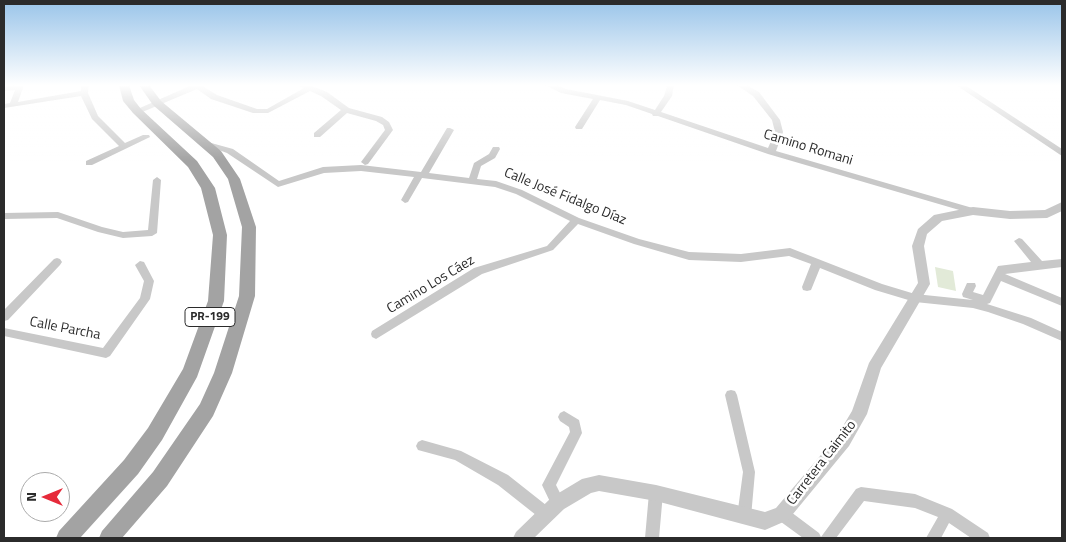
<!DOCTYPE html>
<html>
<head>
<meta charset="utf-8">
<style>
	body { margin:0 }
	#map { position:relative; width:1066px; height:542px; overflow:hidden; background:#fff; font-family:"Titillium Web",sans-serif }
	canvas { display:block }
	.frame { position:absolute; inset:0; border:5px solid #2b2b2b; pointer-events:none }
	.north { position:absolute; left:20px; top:472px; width:50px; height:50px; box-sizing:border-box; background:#fff; border:1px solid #aaa; border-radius:50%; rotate:270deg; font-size:14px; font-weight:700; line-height:20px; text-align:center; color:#2b2b2b }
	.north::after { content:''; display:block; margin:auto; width:18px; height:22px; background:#e62a3a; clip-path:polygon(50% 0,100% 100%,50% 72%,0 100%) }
</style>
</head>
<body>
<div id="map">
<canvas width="1066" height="542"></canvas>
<div class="frame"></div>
<div class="north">N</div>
</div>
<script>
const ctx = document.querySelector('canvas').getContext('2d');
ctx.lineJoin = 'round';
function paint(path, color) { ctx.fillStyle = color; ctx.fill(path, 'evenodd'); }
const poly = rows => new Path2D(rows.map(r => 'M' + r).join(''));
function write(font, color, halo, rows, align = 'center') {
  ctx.font = font + ' "Titillium Web",sans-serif'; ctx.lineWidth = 5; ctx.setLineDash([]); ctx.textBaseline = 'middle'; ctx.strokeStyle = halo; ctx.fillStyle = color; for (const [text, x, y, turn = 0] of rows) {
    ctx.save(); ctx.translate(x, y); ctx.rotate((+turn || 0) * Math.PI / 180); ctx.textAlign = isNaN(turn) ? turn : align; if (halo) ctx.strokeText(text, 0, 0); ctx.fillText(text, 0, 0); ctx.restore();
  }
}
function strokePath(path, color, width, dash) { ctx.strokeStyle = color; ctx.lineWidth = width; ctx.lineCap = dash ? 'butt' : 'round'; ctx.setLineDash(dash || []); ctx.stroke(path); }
const green = poly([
	[935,267,953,271,956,291,938,287]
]);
const minor = poly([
	[16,85,24,85,18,102,81,91,81,85,89,85,88,93,98,116,125,143,143,135,149,135,150,137,92,165,86,165,86,161,119,146,92,119,81,96,4,108,4,104,10,103,15,90,4,91,4,87,16,85],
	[192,85,201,85,217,95,257,109,267,109,304,88,298,85,309,85,327,92,349,108,382,117,389,122,393,130,368,164,365,165,361,162,385,130,383,125,376,121,347,113,320,137,314,137,314,133,341,110,321,96,310,91,268,113,253,113,211,99,197,89,140,113,134,113,133,111,192,85],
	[545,85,556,85,566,89,628,101,655,110,664,96,667,87,664,85,674,85,672,96,661,112,768,148,775,132,772,120,753,96,737,85,746,85,759,92,780,120,783,132,776,151,976,209,978,211,973,214,768,154,658,116,653,116,652,114,626,105,600,100,582,129,576,129,575,127,593,99,561,93,545,85],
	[956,85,965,85,1062,149,1062,156,956,85],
	[447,128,450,128,454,130,429,173,469,178,474,163,489,154,493,147,499,147,500,149,495,158,481,166,477,179,496,181,522,190,579,218,639,239,689,252,741,254,790,248,882,284,915,294,973,300,963,297,962,294,967,283,975,283,976,286,973,292,983,295,998,266,1031,262,1014,241,1019,238,1022,239,1042,261,1062,259,1062,267,1005,274,1062,298,1062,306,1001,281,990,303,987,304,1031,318,1062,332,1062,341,1023,324,988,312,973,308,915,302,875,290,820,268,811,290,807,291,803,290,802,287,811,264,789,256,741,262,689,260,634,244,578,224,553,250,482,274,376,339,372,337,371,334,372,331,474,268,547,246,570,221,516,194,495,187,422,178,408,202,405,203,401,200,414,177,361,171,324,173,278,187,227,153,200,143,204,141,233,149,279,181,323,167,361,165,421,172,447,128],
	[157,177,161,180,157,233,152,236,123,238,98,232,57,218,4,219,4,213,58,212,102,227,123,232,148,230,153,180,157,177],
	[57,258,60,259,62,262,60,265,8,320,4,321,4,310,54,259,57,258],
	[140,261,144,262,154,281,150,299,110,356,106,358,4,336,4,328,103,348,140,298,144,281,135,265,140,261],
	[731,390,735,391,737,395,755,472,751,517,749,522,744,524,739,522,737,517,743,472,725,395,727,391,731,390],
	[564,411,579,420,582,433,556,485,565,503,563,508,558,510,553,508,542,485,570,432,569,427,560,421,558,417,560,413,564,411],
	[422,440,461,451,508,475,551,509,553,514,551,519,546,521,541,519,498,485,455,460,418,450,416,446,418,442,422,440],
	[656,486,661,488,663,493,659,538,645,538,649,493,651,488,656,486],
	[861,487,915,494,952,509,988,533,990,538,971,538,949,523,941,538,926,538,938,517,915,508,864,501,836,538,803,538,777,519,775,514,777,509,782,507,787,509,819,533,821,537,856,489,861,487]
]);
const tertiary = poly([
	[1062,202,1062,211,1047,218,1010,219,973,215,942,221,927,234,924,246,930,284,881,368,867,414,849,446,788,520,765,530,656,501,599,491,591,493,564,509,534,538,513,538,516,532,552,497,582,479,599,475,656,485,765,512,776,508,837,436,852,411,869,363,918,283,912,246,918,229,934,215,973,207,1010,211,1045,210,1062,202]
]);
const primary = poly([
	[119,85,129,85,134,100,141,109,197,161,215,188,227,235,224,301,197,377,162,440,138,474,80,538,56,538,59,531,124,460,148,428,183,369,208,301,213,235,201,188,188,167,133,113,123,101,119,85],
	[139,85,149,85,161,101,221,151,240,179,256,227,255,296,232,373,213,416,167,486,122,538,99,538,102,531,153,472,200,404,214,373,239,296,242,227,228,179,213,157,153,105,139,85]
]);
const shields = [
	[210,317,50]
];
const shieldNames = [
	["PR-199",210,317]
];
const streetNames = [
	["Camino Romani",808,148,17],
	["Calle José Fidalgo Díaz",565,197,22],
	["Camino Los Cáez",431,285,-31],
	["Calle Parcha",65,329,11],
	["Carretera Caimito",822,463,-52]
];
paint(green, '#e2ead8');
paint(minor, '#c8c8c8');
paint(tertiary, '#c8c8c8');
paint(primary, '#a3a3a3');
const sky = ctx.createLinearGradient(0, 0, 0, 161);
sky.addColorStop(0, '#99c4e9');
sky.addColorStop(0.53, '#fff');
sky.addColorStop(1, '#ffffff00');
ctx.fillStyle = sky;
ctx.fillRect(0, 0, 1066, 161);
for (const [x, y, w] of shields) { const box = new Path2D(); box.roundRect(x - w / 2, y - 9.5, w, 19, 4); ctx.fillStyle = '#fff'; ctx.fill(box); strokePath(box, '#2b2b2b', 1); }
write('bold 12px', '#2b2b2b', null, shieldNames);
write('14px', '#2b2b2b', '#fff', streetNames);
</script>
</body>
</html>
